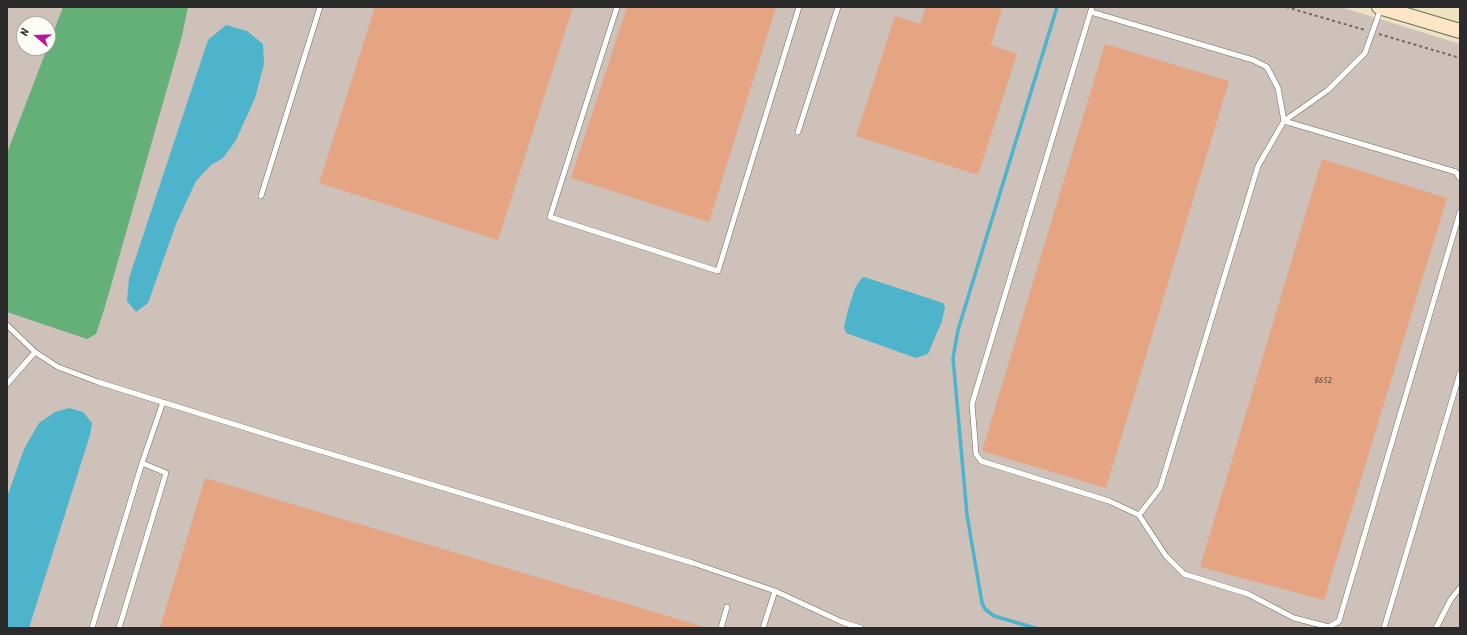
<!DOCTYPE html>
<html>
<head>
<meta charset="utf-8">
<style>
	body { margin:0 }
	#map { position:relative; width:1467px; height:635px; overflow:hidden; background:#ebe3c1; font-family:Kalam,sans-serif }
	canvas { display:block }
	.frame { position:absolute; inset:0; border:8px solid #2b2b2b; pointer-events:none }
	.north { position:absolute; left:16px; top:16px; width:40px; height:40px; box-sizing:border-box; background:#fdfcf7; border:1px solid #a9a8a5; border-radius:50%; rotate:289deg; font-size:11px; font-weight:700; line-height:16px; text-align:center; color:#2b2b2b }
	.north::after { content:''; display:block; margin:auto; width:14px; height:18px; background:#b5179e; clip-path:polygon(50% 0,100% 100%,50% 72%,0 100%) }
</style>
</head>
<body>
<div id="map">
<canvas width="1467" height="635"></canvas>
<div class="frame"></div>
<div class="north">N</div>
</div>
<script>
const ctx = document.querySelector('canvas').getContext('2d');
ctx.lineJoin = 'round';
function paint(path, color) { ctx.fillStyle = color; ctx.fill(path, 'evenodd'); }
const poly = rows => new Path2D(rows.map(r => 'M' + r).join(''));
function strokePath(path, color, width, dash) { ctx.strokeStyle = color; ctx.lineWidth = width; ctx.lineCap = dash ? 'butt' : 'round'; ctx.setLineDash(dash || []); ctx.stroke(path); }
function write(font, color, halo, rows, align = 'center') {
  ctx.font = font + ' Kalam,sans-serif'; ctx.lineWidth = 3.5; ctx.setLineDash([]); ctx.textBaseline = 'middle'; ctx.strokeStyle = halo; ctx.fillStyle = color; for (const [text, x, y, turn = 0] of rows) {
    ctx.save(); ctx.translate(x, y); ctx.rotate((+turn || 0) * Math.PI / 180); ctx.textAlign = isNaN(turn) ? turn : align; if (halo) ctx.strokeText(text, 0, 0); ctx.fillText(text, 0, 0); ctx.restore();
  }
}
const industrial = poly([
	[7,7,1341,7,1460,44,1460,628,7,628],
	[24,24,48,24,48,48,24,48]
]);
const forest = poly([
	[63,7,188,7,182,36,104,310,96,334,87,339,7,312,7,153]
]);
const water = poly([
	[226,25,247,31,263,44,264,64,255,98,236,140,223,158,211,165,196,181,176,224,148,303,136,312,127,301,129,278,208,40],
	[864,277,943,303,945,307,942,321,928,354,916,358,846,333,844,327,848,310,855,288,861,279],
	[69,408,83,412,92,423,90,435,29,628,7,628,7,497,24,449,39,423,55,412]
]);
const stream = poly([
	[1035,628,994,616,985,609,982,603,967,515,953,358,958,330,1057,7]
]);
const building = poly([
	[375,7,573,7,498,240,319,183],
	[627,7,776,7,709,222,571,178],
	[926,7,996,7,1002,9,991,45,1017,54,978,175,856,136,895,16,920,24],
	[1105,44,1229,81,1106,488,982,451],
	[1322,159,1447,198,1324,600,1200,567],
	[205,478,701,626,700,628,160,628]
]);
const path = poly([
	[1286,7,1365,30],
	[1379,34,1460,58]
]);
const service = poly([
	[617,7,550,217,718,271,799,7],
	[1092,7,972,404,976,454,981,461,1109,501,1139,515,1166,556,1184,574,1248,594,1294,618,1329,627,1339,621,1460,212],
	[1091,12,1253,60,1267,67,1278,88,1284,121],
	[1284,121,1456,172,1460,178],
	[798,132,838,7],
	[261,196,320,7],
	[7,325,35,352,58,367,98,382,294,443,693,563,775,591,842,622,861,628],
	[7,384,35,352],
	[1139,515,1160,488,1258,166,1284,121,1328,90,1365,53,1381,8],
	[92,628,142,463],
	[119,628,166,473,142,463,163,402],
	[721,628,727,607],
	[763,628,775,591],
	[1384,628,1460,373],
	[1436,628,1451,599,1460,588]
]);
const secondary = poly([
	[1379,7,1460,31]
]);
const numberNames = [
	["8652",1323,382]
];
paint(industrial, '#cec1ba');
paint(forest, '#64b078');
paint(water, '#4eb4cc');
strokePath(stream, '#4eb4cc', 3.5);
paint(building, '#e6a582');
strokePath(service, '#6e6b60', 6);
strokePath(secondary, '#6e6b60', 16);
strokePath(path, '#6e6b60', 2, [3, 3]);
strokePath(service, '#fff', 5);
strokePath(secondary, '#fde5c5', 14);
write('8px', '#5a4a41', null, numberNames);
</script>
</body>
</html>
